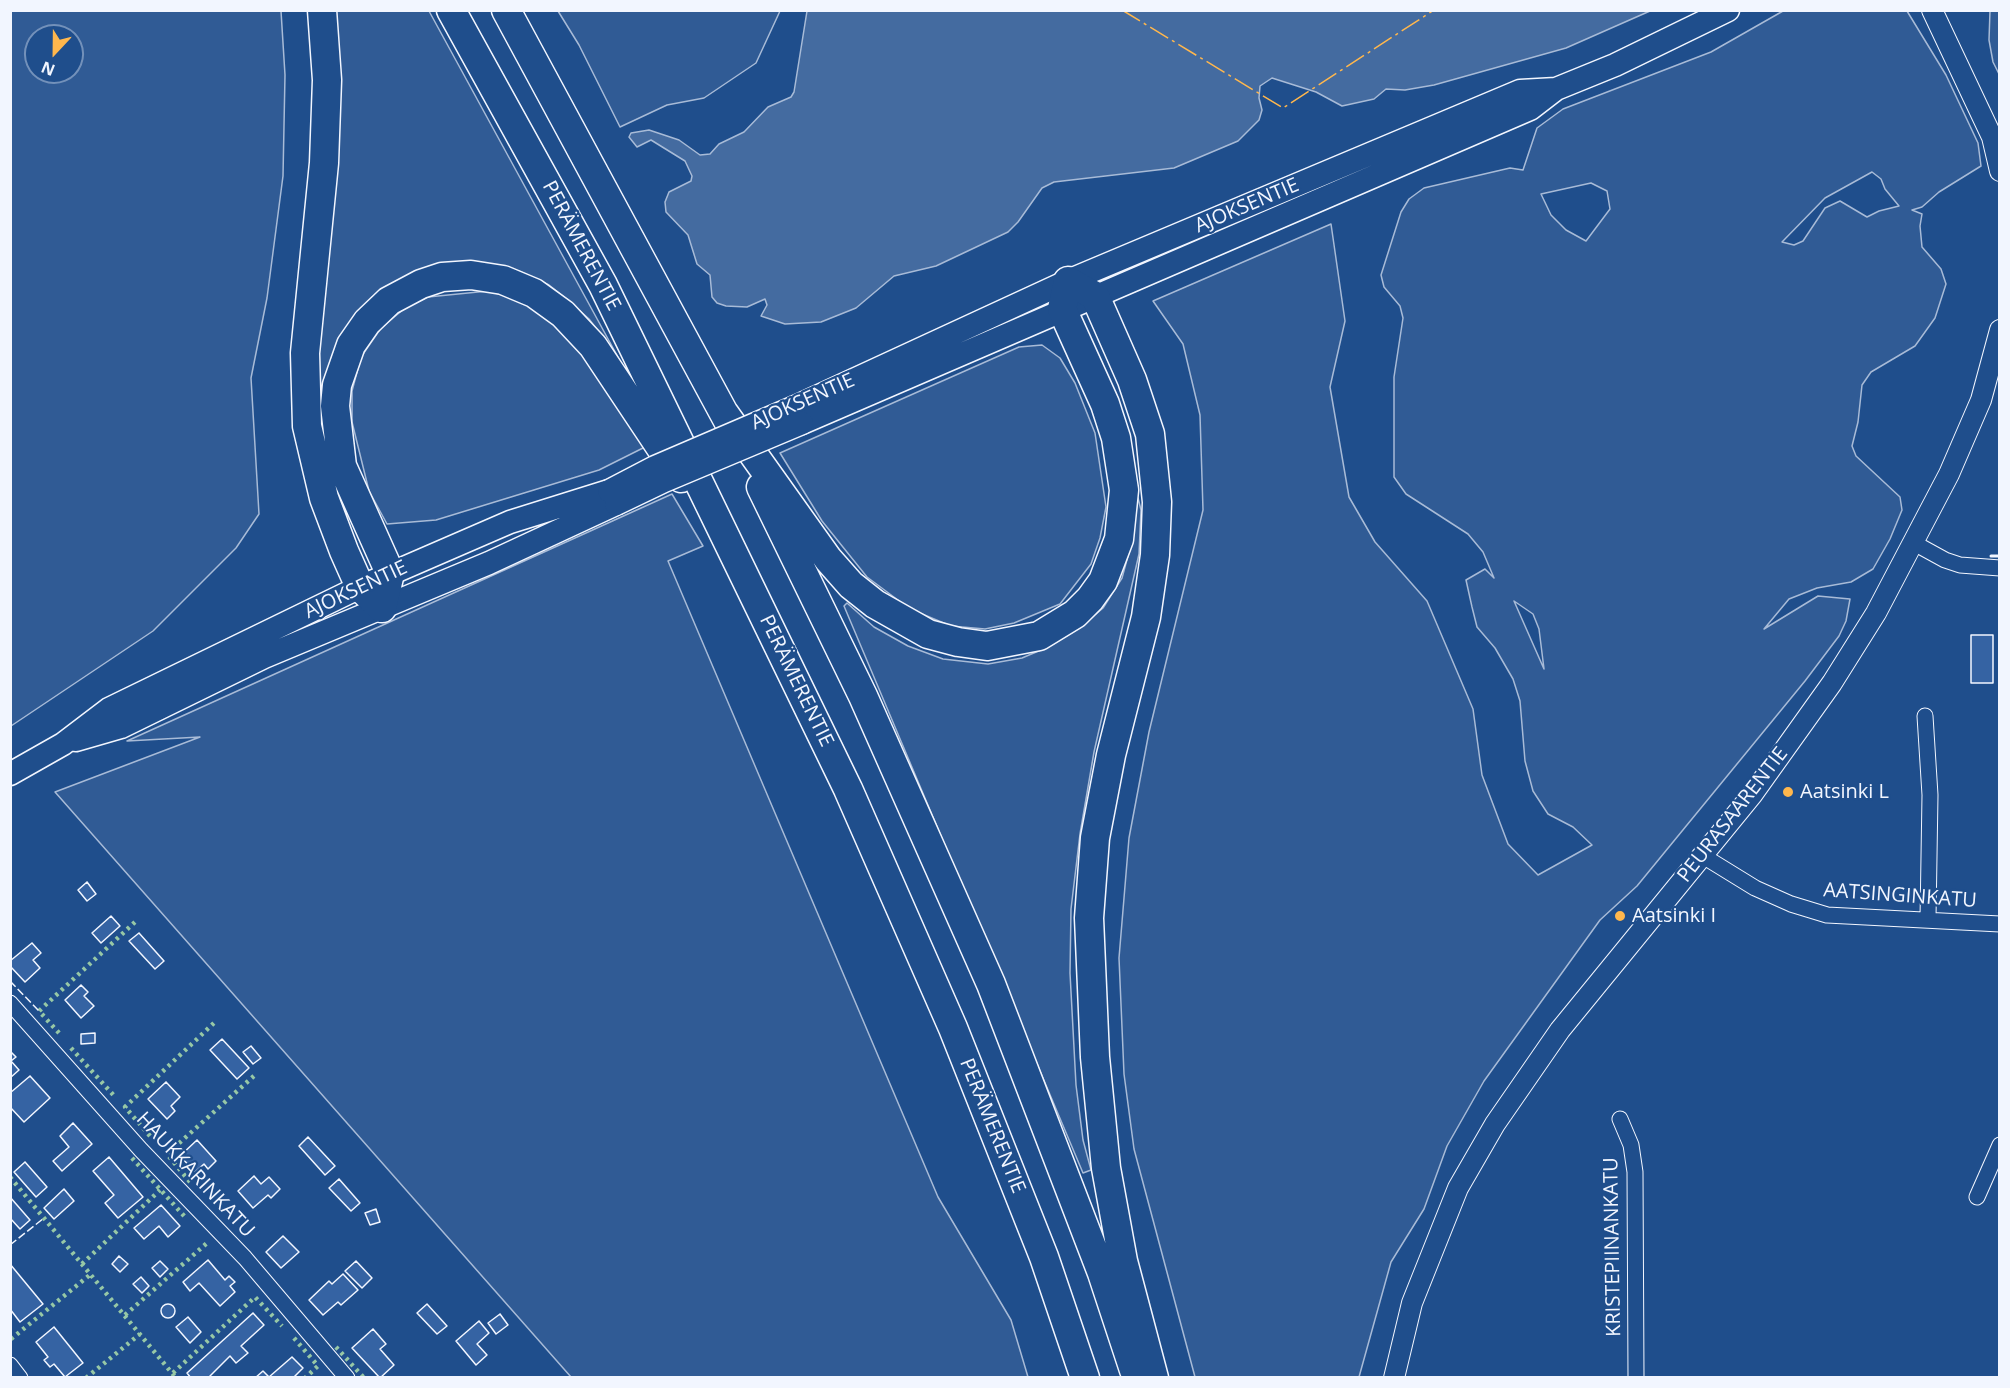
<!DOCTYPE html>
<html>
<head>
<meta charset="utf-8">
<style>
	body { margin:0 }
	#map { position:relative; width:2010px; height:1388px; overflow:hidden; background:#1f4e8c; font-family:"Open Sans",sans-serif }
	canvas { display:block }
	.frame { position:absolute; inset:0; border:12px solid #f2f6ff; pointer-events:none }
	.north { position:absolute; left:24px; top:24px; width:60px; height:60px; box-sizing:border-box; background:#1f4e8c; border:2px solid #7391ba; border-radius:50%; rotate:202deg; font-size:16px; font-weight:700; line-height:24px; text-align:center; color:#f2f6ff }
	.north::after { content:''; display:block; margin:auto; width:21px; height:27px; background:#ffb74d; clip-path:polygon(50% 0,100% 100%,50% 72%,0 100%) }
</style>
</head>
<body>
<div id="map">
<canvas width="2010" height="1388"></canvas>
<div class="frame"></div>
<div class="north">N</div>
</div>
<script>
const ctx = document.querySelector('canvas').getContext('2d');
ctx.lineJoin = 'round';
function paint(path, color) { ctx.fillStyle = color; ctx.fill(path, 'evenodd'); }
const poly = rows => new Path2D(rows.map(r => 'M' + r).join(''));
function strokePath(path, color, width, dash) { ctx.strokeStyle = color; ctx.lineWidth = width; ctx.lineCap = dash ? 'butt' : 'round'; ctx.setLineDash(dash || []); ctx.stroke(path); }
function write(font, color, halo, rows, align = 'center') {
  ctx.font = font + ' "Open Sans",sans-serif'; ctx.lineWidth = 4.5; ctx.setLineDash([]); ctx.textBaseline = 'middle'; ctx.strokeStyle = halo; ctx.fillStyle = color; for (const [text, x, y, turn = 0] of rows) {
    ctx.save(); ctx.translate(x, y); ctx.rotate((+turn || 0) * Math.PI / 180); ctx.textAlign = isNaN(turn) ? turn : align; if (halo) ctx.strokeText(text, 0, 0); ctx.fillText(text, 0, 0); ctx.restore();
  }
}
const green = poly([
	[11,10,281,11,285,75,283,176,267,298,251,378,259,514,236,548,153,631,11,726,11,10],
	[36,36,72,36,72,72,36,72,36,36],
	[335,11,429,11,619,359,589,319,568,300,549,285,521,272,496,265,399,281,324,414,318,414,316,389,335,11],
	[558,11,780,11,756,63,704,98,667,105,620,127,579,45,558,11],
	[1783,11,1907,11,1946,75,1978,143,1981,166,1939,192,1922,207,1912,210,1922,214,1920,226,1922,247,1941,269,1946,284,1935,318,1915,346,1871,372,1862,385,1858,422,1852,446,1856,456,1900,497,1902,510,1890,539,1873,569,1851,582,1817,588,1789,599,1764,629,1818,596,1850,599,1846,621,1839,636,1805,681,1637,886,1600,920,1484,1081,1447,1146,1424,1209,1391,1262,1359,1377,1195,1377,1134,1149,1124,1074,1119,958,1129,838,1149,732,1203,510,1200,415,1183,344,1153,301,1331,224,1345,321,1330,387,1349,497,1375,542,1427,601,1473,709,1482,775,1508,844,1538,875,1592,845,1573,827,1548,814,1533,791,1525,761,1520,701,1513,679,1495,648,1477,627,1472,607,1466,580,1485,569,1494,578,1483,552,1468,534,1406,494,1394,477,1394,377,1403,318,1400,306,1384,287,1381,275,1401,212,1409,199,1424,188,1510,168,1523,170,1537,128,1563,109,1711,52,1783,11],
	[1872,172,1881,179,1885,189,1899,206,1879,211,1867,217,1840,201,1825,208,1803,241,1794,245,1782,242,1825,198,1872,172],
	[1591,183,1607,191,1610,209,1586,241,1566,230,1551,215,1541,194,1591,183],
	[1514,601,1533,614,1539,629,1544,669,1514,601],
	[1990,11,1999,11,1999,74,1993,62,1989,40,1990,11],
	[488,291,517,299,539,311,564,331,592,365,645,447,599,470,436,520,387,524,369,491,352,422,352,391,361,357,381,328,405,308,428,297,488,291],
	[1042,345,1060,358,1075,383,1095,433,1106,507,1100,538,1091,564,1060,604,1014,623,985,629,951,626,910,609,867,577,822,521,780,453,1019,347,1042,345],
	[672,494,703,546,668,561,938,1197,1011,1320,1028,1377,571,1377,55,792,200,737,127,741,672,494],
	[1138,498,1141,510,1139,554,1094,752,1080,834,1071,909,1070,973,1076,1085,1083,1140,1091,1170,1083,1173,844,606,847,603,874,627,908,646,943,659,988,664,1022,658,1048,647,1081,627,1103,608,1122,578,1132,541,1138,498]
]);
const water = poly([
	[807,11,807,10,1650,11,1566,48,1434,85,1405,90,1386,89,1374,99,1342,106,1316,92,1272,78,1260,86,1259,98,1262,110,1259,120,1238,141,1174,168,1054,182,1042,188,1018,222,1008,232,936,266,894,276,856,308,821,322,785,324,761,316,767,305,765,299,747,307,726,306,717,303,712,297,710,275,697,264,688,235,666,212,665,202,669,192,691,181,692,176,685,161,651,140,637,147,629,137,631,133,649,130,679,140,700,155,710,154,719,144,744,132,768,107,791,97,794,92,807,11]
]);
const building = poly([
	[1971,635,1993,635,1993,683,1971,683,1971,635],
	[87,882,96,894,87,901,78,890,87,882],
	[111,916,120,926,101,943,92,933,111,916],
	[139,933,164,961,155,969,129,941,139,933],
	[32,943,41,953,33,960,40,968,25,982,10,966,10,961,32,943],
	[81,985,88,992,84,996,94,1006,81,1018,65,1000,81,985],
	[95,1033,95,1043,81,1044,81,1034,95,1033],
	[222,1039,249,1068,237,1079,210,1050,222,1039],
	[251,1046,261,1058,253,1064,243,1052,251,1046],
	[10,1051,16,1057,11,1061,19,1070,10,1078,10,1051],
	[30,1076,50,1098,24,1122,10,1107,10,1093,30,1076],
	[166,1082,180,1097,171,1106,175,1111,167,1119,148,1099,166,1082],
	[73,1123,92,1144,62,1171,53,1161,69,1147,60,1136,73,1123],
	[308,1137,335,1166,325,1175,299,1146,308,1137],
	[197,1140,216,1161,208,1169,204,1164,195,1172,180,1156,197,1140],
	[109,1157,143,1197,118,1218,105,1203,114,1195,93,1171,109,1157],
	[25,1162,47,1187,36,1197,14,1172,25,1162],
	[254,1176,261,1184,269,1177,280,1189,271,1198,268,1195,253,1208,238,1191,254,1176],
	[339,1179,360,1203,351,1211,329,1188,339,1179],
	[64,1189,74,1201,54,1219,44,1208,64,1189],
	[10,1197,30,1220,20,1229,10,1218,10,1197],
	[161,1205,180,1226,168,1237,159,1226,144,1239,134,1228,161,1205],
	[376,1209,380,1222,370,1225,365,1213,376,1209],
	[283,1236,299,1252,281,1268,266,1252,283,1236],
	[119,1256,128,1264,120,1272,112,1264,119,1256],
	[208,1260,225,1280,229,1276,235,1282,230,1286,235,1292,220,1306,199,1283,190,1291,183,1282,208,1260],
	[160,1261,168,1269,160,1277,152,1268,160,1261],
	[356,1261,372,1278,362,1288,345,1271,356,1261],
	[10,1264,43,1304,20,1322,10,1309,10,1264],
	[343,1274,358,1290,341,1305,338,1302,323,1315,309,1300,329,1281,332,1284,343,1274],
	[141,1277,149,1286,142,1293,133,1284,141,1277],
	[427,1304,447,1326,437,1334,417,1313,427,1304],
	'161 1311a7 7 0 1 1 14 0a7 7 0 1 1-14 0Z',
	[253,1313,264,1325,241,1346,248,1353,236,1363,230,1356,208,1378,191,1378,187,1373,253,1313],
	[500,1314,508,1325,496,1334,488,1323,500,1314],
	[188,1317,201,1332,190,1343,176,1327,188,1317],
	[479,1321,489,1333,477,1344,487,1355,476,1365,456,1341,479,1321],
	[54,1327,83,1363,65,1377,54,1364,50,1367,44,1360,48,1357,36,1342,54,1327],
	[373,1329,386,1344,380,1349,394,1365,380,1378,352,1348,373,1329],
	[292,1357,303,1368,293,1378,255,1378,263,1371,269,1377,292,1357]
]);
const minor = poly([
	[1914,543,1945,560,1960,565,2000,568],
	[1925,716,1930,795,1928,918],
	[1703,856,1755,888,1791,904,1827,915,2000,924],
	[10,1003,141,1150,245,1258,347,1378],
	[1620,1119,1631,1145,1635,1172,1636,1378],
	[1977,1197,2000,1145],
	[10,1365,20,1378]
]);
const tertiary = poly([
	[1932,10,1992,137,2000,171],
	[1394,1378,1412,1303,1458,1188,1495,1124,1560,1030,1752,795,1832,683,1876,613,1949,474,1981,400,2000,330]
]);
const secondary = poly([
	[795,407,1068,281,1520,91,1556,89],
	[802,423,1530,109,1556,89,1615,65,1728,10],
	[76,740,121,727,264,657,489,563,616,504],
	[10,774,63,744,109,709,360,587,510,522,609,491]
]);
const motorway = poly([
	[322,10,327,80,324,163,305,353,307,426,324,498,344,551,360,587,382,608],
	[451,10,603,285,848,789,953,1028,1044,1257,1085,1378],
	[506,10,733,430],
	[724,413,828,559,851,585,875,604,928,634,958,642,987,646,1039,636,1075,614,1090,599,1103,581,1119,539,1124,490,1116,438,1105,404,1062,309,1068,281,1095,296,1132,380,1150,434,1157,502,1155,555,1146,617,1111,755,1095,838,1089,918,1095,1057,1106,1168,1123,1261,1154,1378],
	[761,487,863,696,991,984,1102,1273,1134,1370],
	[382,608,390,573,342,466,335,406,337,385,351,345,367,322,389,301,421,284,442,277,471,275,503,280,534,293,563,314,593,346,681,478]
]);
const secondaryBridge = poly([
	[609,491,655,467,795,407],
	[616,504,664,481,802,423]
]);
const hedge = poly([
	[59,1033,39,1011,135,922],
	[71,1048,116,1098],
	[150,1136,125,1107,215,1022],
	[132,1158,185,1217],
	[10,1177,176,1378],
	[190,1182,167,1154,255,1075],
	[82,1264,160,1190],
	[125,1315,207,1243],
	[294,1338,318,1366,305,1378],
	[11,1339,91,1274],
	[336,1347,364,1378],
	[173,1373,255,1297,282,1326],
	[86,1378,140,1334]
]);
const fence = poly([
	[10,981,39,1011],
	[10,1245,44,1218]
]);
const wall = poly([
	[1991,556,2000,556]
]);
const power = poly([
	[1122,10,1283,108,1434,10]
]);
const markers = [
	[1788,792,6,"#ffb74d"],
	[1620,916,6,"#ffb74d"]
];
const streetNames = [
	["AJOKSENTIE",1247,206,-23],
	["PERÄMERENTIE",581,246,62],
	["AJOKSENTIE",803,402,-24],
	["AJOKSENTIE",356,590,-25],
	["PERÄMERENTIE",796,681,64],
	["PEURASAARENTIE",1733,815,-52],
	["AATSINGINKATU",1900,896,4],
	["PERÄMERENTIE",992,1126,68],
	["HAUKKARINKATU",195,1175,47],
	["KRISTEPIINANKATU",1613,1247,-91]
];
const poiNames = [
	["Aatsinki L",1800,792],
	["Aatsinki I",1632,916]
];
paint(green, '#305b95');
strokePath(green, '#a8bbd7', 1.5);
paint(water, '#446ba0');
strokePath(water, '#a8bbd7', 1.5);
paint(building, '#3563a3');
strokePath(building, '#f2f6ff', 1.5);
strokePath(minor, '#f2f6ff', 17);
strokePath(tertiary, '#f2f6ff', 22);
strokePath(secondary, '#f2f6ff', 25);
strokePath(motorway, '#f2f6ff', 31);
strokePath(minor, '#1f4e8c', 15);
strokePath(tertiary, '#1f4e8c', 20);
strokePath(secondary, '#1f4e8c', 22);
strokePath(motorway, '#1f4e8c', 28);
strokePath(secondaryBridge, '#f2f6ff', 25, []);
strokePath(secondaryBridge, '#1f4e8c', 22);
strokePath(hedge, '#97c8a6', 4.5, [3, 4.5]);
strokePath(fence, '#f2f6ff', 1.5, [8, 3]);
strokePath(wall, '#f2f6ff', 3);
strokePath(power, '#ffb74d', 1.5, [21, 4.5, 3, 4.5]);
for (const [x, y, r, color] of markers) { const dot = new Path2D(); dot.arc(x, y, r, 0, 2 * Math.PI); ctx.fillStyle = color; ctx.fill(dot); strokePath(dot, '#1f4e8c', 2); }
write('20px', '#f2f6ff', '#1f4e8c', streetNames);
write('20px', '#f2f6ff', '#1f4e8c', poiNames, 'left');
</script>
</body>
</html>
